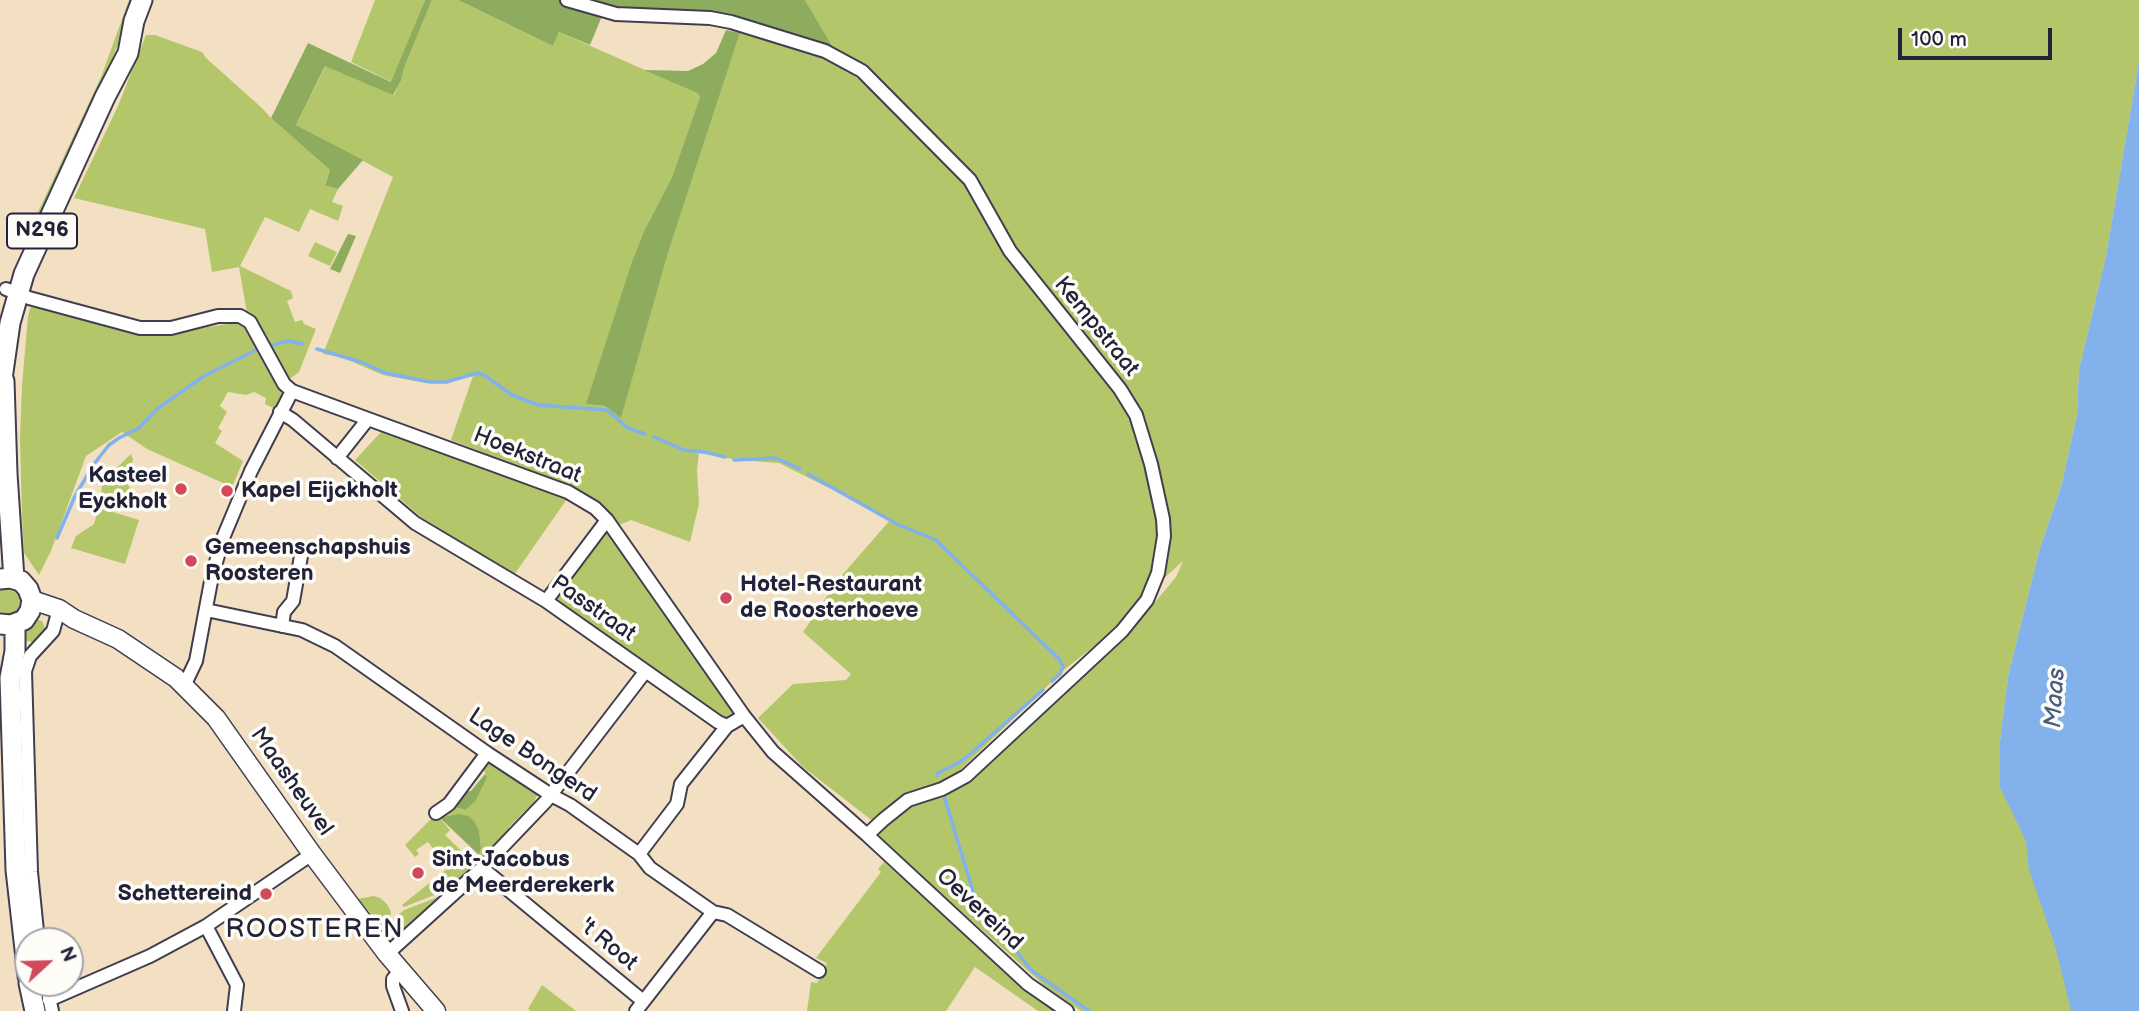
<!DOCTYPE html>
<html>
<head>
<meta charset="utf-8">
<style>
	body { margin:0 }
	#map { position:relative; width:2139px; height:1011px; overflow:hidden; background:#f3e0c3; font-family:"Balsamiq Sans",sans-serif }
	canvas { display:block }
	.north { position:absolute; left:14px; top:927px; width:70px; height:70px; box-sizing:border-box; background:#fdfcf7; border:2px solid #a5a5ac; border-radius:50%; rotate:68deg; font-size:19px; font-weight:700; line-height:28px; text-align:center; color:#22223b }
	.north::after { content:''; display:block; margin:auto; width:24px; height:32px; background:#d1495b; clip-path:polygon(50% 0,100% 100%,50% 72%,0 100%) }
	.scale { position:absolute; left:1898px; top:28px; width:154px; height:32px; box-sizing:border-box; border:4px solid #22223b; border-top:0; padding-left:9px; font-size:21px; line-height:24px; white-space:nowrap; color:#22223b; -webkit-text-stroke:5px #fdfcf7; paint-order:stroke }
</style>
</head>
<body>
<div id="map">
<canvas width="2139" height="1011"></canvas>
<div class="north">N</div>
<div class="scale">100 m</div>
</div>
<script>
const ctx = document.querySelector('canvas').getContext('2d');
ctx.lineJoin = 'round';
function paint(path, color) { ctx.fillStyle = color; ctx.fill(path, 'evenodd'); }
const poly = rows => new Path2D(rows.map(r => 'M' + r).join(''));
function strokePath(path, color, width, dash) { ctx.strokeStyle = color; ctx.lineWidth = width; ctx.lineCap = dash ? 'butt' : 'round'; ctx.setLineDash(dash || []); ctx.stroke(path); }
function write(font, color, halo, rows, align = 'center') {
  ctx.font = font + ' "Balsamiq Sans",sans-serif'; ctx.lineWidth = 7; ctx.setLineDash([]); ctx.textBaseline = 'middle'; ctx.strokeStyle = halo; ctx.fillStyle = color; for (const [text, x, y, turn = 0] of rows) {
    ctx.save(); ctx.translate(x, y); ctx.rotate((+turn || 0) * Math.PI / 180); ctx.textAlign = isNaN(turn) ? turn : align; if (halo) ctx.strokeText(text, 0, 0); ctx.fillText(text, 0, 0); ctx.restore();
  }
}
const green = poly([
	[129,0,134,0,105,79,33,231,29,231,101,77],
	[375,0,425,0,392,82,351,62],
	[432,0,458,0,553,46,559,32,697,93,700,97,672,177,644,231,632,261,587,404,605,406,621,417,669,250,740,33,820,56,839,64,866,85,971,187,1129,408,1155,492,1159,547,1147,593,1115,630,1065,669,958,772,945,781,910,794,874,822,803,767,758,718,793,684,846,680,851,674,803,632,837,581,891,519,779,463,738,460,699,453,697,470,699,504,690,542,631,520,619,525,599,504,584,493,451,440,473,376,443,383,426,383,383,375,341,357,323,354,393,177,296,125,326,65,394,95,401,81,404,68],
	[805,0,2139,0,2139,61,2106,256,2079,370,2077,415,2061,487,2039,551,2008,677,2000,741,2128,1011,1081,1011,1045,986,890,848,881,840,878,832,905,809,917,802,954,791,963,785,1099,657,1131,631,1176,577,1183,561,1160,582,1164,559,1140,410,1127,388,1024,261,971,174,852,59,834,49],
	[146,35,155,35,202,52,206,58,262,108,271,118,330,170,325,184,338,189,332,202,343,206,338,221,310,209,299,232,265,217,240,266,291,291,293,298,287,301,295,322,302,320,304,324,316,329,299,372,288,380,247,313,239,267,212,272,205,229,74,198,118,106],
	[315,242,337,252,330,266,308,256],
	[31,306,93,323,143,333,188,330,241,322,247,324,282,393,275,409,265,404,266,398,254,392,246,395,228,392,220,406,227,412,218,428,222,431,215,443,243,461,232,487,147,449,122,432,86,456,51,551,39,575,24,553,22,516,20,438,22,386,28,316],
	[389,431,434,448,567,499,514,575,421,517,355,460,381,432],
	[131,454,133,460,126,482,132,491,129,504,117,501,113,512,139,520,125,564,71,548,76,536,94,524,101,499,102,482],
	[608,532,731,707,733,713,730,718,726,719,572,614,555,597,602,533],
	[10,587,18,591,20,595,21,604,16,612,8,615,0,612,0,590],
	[36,619,42,621,46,630,35,643,29,641,18,643,19,634],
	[488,758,538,793,534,802,509,827,509,833,478,861,476,858,481,847,479,831,440,818,450,830,445,835,475,864,447,890,404,907,402,905,448,868,428,842,416,850,419,854,415,857,405,845,436,814,451,806,464,810,486,776,483,766],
	[884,862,1028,991,1057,1011,1038,1011,975,967,946,1011,807,1011,811,982,817,983,827,963,816,958,881,872,878,869],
	[446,894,396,938,393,934,397,916,404,910],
	[374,896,380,898,387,904,391,912,388,930,383,934,357,899],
	[542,985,576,1011,531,1011,528,1009]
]);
const forest = poly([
	[425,0,432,0,404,68,401,81,393,95,325,66,296,125,363,160,338,189,325,185,330,170,271,118,308,43,391,82],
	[458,0,805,0,834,49,724,16,602,16,590,45,559,32,553,46],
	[726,30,740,33,669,250,621,418,605,406,586,404,632,261,644,231,672,177,700,97,697,93,644,70,688,71,703,64,716,53],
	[348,234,356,236,340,273,330,269],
	[485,774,487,777,476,800,465,810,451,806,464,792,471,791],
	[458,814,468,816,474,821,479,831,481,847,479,855,440,818]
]);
const water = poly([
	[2139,61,2139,1011,2071,1011,2054,942,2029,870,2026,841,2000,787,2000,741,2008,677,2039,551,2061,487,2077,415,2079,370,2106,256]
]);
const stream = poly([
	[268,346,288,341,303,344],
	[317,349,361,362,386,373,430,382,446,382,477,373,484,375,512,395,538,405,607,410,628,428,645,434],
	[654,437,684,450,705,452,725,457],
	[734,460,776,458,800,469],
	[808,474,897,524,936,540,1060,660,1063,667,1060,674,1052,681],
	[57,538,75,496,94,464,109,445,119,438,139,428,157,409,204,376,258,349],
	[937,776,938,773,958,763,968,756,1043,690],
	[944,796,973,891,982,907,1000,930],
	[1005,936,1031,970,1089,1011]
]);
const street = poly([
	[567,0,616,14,710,18,731,22,825,51,862,71,970,180,1010,251,1120,389,1136,415,1151,464,1163,519,1164,536,1158,573,1147,600,1122,631,966,776,942,789,908,800,883,820,867,835],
	[6,289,29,298,140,328,171,328,218,316,240,316,250,322,284,384,292,391,368,419],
	[280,412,293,420,415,523,546,601,718,722,727,726,744,716],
	[337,458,368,419,568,492,595,508,607,520,744,716,773,752,867,835,1028,984,1067,1011],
	[546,601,607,520],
	[206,610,302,630,335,646,487,753,551,795,570,805,639,854,650,868,713,912,727,915,819,971],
	[282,626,284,612,293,601,301,556],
	[184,686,196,661,212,576,223,538,251,471,292,391],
	[436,813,449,804,487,753],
	[639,854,677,804,681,784,727,726],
	[482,868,643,1001],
	[206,926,237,985,234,1011],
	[38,941,31,872,25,671,30,656,53,631,59,609],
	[387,954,482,868,546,801,645,672],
	[400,971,393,979,393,986,402,1011],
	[46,983,52,1011],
	[49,1000,150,956,206,926,312,854],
	[636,1011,713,912]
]);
const secondary = poly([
	[32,600,59,609,74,619,118,639,176,678,216,718,312,854,387,954,436,1011]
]);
const primary = poly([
	[4,381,7,474,14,579],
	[0,393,10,323,24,274,105,97,128,53,134,21,142,0],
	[0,579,10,578,21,581,28,589,32,600,30,611,24,620,11,625,0,624],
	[15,625,15,651,10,678,16,870,28,976],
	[29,983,35,1011]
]);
const markers = [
	[181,489,7,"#d1495b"],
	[227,491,7,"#d1495b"],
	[191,561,7,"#d1495b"],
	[726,598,7,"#d1495b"],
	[418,873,7,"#d1495b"],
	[266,894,7,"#d1495b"]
];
const shields = [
	[42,231,70]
];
const shieldNames = [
	["N296",42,231]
];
const streetNames = [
	["Kempstraat",1096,327,51],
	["Hoekstraat",527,456,22],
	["Passtraat",593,609,35],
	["Lage Bongerd",532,756,34],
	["Maasheuvel",291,782,55],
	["Oevereind",979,910,43],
	["'t Root",608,945,40]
];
const poiNames = [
	["Kasteel",167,476,"right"],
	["Eyckholt",167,502,"right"],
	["Kapel Eijckholt",241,491],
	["Gemeenschapshuis",205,548],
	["Roosteren",205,574],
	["Hotel-Restaurant",740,585],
	["de Roosterhoeve",740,611],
	["Sint-Jacobus",432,860],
	["de Meerderekerk",432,886],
	["Schettereind",252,894,"right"]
];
const waterNames = [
	["Maas",2056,698,-86]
];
const quarterNames = [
	["ROOSTEREN",315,930]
];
paint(green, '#b3c76a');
paint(forest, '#8eac5e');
paint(water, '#82b1ec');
strokePath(stream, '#82b1ec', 3.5);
strokePath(street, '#413e4f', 16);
strokePath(secondary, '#413e4f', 21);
strokePath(primary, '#413e4f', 23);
strokePath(street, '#fff', 12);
strokePath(secondary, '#fff', 18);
strokePath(primary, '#fff', 19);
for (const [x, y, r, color] of markers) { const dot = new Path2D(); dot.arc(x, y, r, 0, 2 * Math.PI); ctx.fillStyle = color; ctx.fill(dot); strokePath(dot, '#fdfcf7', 2.5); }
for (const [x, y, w] of shields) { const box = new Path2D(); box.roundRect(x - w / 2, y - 17.5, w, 35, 5); ctx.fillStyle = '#fdfcf7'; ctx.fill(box); strokePath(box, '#22223b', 2); }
write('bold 21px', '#22223b', null, shieldNames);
write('23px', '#22223b', '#fdfcf7', streetNames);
write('bold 23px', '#22223b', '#fdfcf7', poiNames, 'left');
write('italic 24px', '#485b82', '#fdfcf7', waterNames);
ctx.letterSpacing = '2px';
write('26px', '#22223b', '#fdfcf7', quarterNames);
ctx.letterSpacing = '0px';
</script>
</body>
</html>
